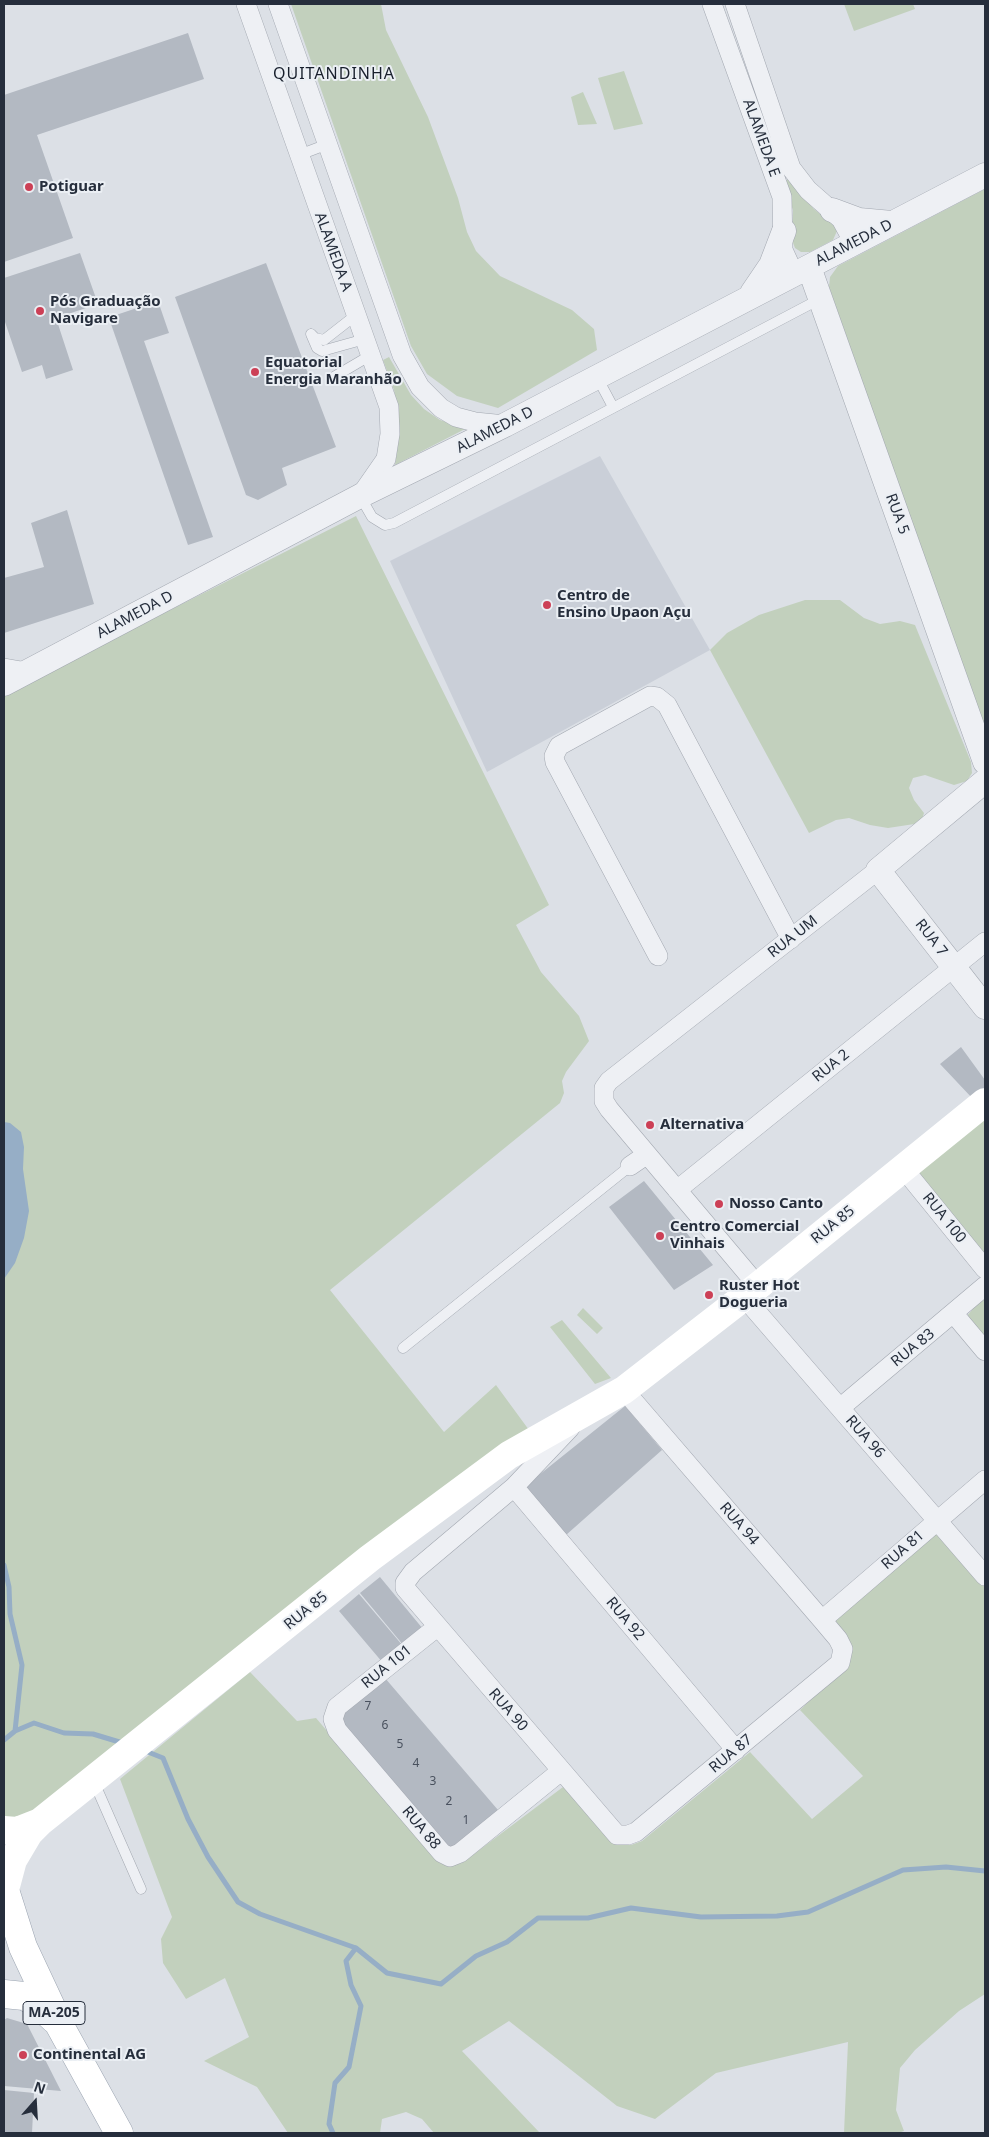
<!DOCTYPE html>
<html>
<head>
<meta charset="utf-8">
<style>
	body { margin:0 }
	#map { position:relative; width:989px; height:2137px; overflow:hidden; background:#dce0e6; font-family:"Noto Sans",sans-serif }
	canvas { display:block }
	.frame { position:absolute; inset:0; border:5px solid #262e3c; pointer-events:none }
	.north { position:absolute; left:10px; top:2077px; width:50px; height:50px; -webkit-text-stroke:4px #ebeff4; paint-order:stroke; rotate:19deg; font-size:14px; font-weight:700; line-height:20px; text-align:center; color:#262e3c }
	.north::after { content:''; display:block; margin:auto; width:18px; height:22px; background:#262e3c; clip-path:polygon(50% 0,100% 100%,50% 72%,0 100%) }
</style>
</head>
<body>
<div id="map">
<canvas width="989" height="2137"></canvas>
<div class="frame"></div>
<div class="north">N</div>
</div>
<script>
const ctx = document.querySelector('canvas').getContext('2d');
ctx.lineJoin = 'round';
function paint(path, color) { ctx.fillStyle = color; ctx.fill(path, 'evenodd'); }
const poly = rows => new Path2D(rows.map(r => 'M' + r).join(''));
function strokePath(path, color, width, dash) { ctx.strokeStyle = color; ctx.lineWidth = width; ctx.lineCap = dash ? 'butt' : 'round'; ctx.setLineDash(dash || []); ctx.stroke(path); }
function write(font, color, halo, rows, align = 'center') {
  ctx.font = font + ' "Noto Sans",sans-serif'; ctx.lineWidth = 4; ctx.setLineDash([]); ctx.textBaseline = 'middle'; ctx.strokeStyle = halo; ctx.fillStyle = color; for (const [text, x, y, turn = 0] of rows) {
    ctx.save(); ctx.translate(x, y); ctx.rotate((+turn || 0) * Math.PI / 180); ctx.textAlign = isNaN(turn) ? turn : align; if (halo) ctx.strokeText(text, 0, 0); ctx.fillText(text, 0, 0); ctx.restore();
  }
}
const built = poly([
	[600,456,710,650,487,772,390,561]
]);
const green = poly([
	[291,4,381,4,386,30,428,117,458,198,467,232,476,251,500,276,572,310,594,329,597,350,498,408,457,396,427,374,411,346],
	[844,4,913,4,915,9,854,31],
	[624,71,643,124,614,130,598,78],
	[583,92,597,124,578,125,571,97],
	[788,179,814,209,835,226,837,231,833,240,810,252,801,252,795,248,792,240,793,210,783,183],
	[985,189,985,730,829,287,830,277,838,266],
	[389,357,411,395,424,409,440,420,467,428,395,465,400,428,394,390,383,360],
	[356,516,549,905,516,925,541,972,579,1016,589,1041,566,1072,562,1081,564,1093,560,1103,330,1290,444,1432,496,1385,529,1430,38,1826,4,1822,4,694],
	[805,600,840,600,864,618,880,624,900,621,915,625,971,762,972,773,967,781,954,785,925,775,913,778,909,788,914,800,924,813,921,823,888,828,870,825,849,818,836,820,809,833,710,650,727,633,759,615],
	[985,1109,985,1257,911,1167],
	[985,1295,985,1340,966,1317],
	[583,1308,603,1328,597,1334,577,1315],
	[562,1320,611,1378,595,1384,550,1327],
	[933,1526,985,1586,985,1994,959,2011,915,2050,900,2068,896,2110,904,2131,898,2133,844,2133,848,2042,716,2073,655,2119,617,2106,509,2021,462,2051,539,2132,536,2133,434,2133,422,2119,406,2112,382,2119,380,2133,288,2133,257,2087,204,2061,249,2037,225,1978,186,1999,163,1963,161,1939,172,1917,120,1779,250,1672,297,1721,316,1718,440,1863,450,1865,462,1863,563,1787,620,1842,631,1845,642,1841,750,1752,812,1819,863,1776,800,1710,846,1666,832,1621]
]);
const water = poly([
	[4,1122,10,1123,21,1132,24,1147,23,1169,29,1211,24,1238,15,1263,4,1279]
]);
const stream = poly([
	[4,1565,9,1587,10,1614,22,1665,15,1731],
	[4,1740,15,1731,34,1723,64,1733,93,1734,126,1744],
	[143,1750,163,1758,188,1819,208,1857,238,1902,260,1914,356,1948,387,1973,441,1984,476,1956,507,1942,538,1918,588,1918,631,1908,701,1917,777,1916,808,1912,903,1870,946,1867,985,1871],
	[333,2133,329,2124,335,2083,349,2067,361,2006,351,1985,346,1961,356,1948]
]);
const building = poly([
	[188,33,204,79,37,135,73,238,4,262,4,95],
	[80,253,98,304,56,318,73,370,46,379,42,365,22,372,4,319,4,278],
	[266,263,336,447,282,468,287,485,258,500,246,495,175,297],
	[158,301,169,333,144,341,213,537,188,545,111,324,119,321,116,315],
	[67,510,94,604,4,633,4,578,44,567,31,523],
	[961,1047,985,1080,985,1090,973,1099,940,1064],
	[644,1181,713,1265,674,1290,609,1207],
	[625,1406,662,1450,566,1535,524,1487],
	[380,1577,423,1629,404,1646,360,1593],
	[359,1594,403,1646,383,1663,339,1611],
	[385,1678,498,1810,450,1851,337,1718],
	[7,2018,27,2024,61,2091,4,2086,4,2020],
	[4,2090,34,2093,32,2133,4,2133]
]);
const service = poly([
	[299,155,328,144],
	[311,334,317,348,322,351,365,339],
	[311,334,315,338,324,340,356,315],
	[597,377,613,407],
	[332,378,371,355],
	[360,496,372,517,385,525,394,523,820,299],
	[403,1348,630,1166],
	[94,1782,141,1889]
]);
const minor = poly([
	[246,4,389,407,390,434,386,459,361,495],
	[278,4,402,355,420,387,441,408,456,417,475,422,505,425],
	[712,4,782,197,783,250,794,274],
	[735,4,791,168,808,190,841,219,854,243],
	[4,668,27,672],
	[658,956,555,762,554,756,559,746,650,696,657,697,667,705,791,939],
	[630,1166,646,1155],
	[903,1168,985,1269],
	[677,1190,985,942],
	[758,1286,609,1109,604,1101,604,1088,609,1081,878,870],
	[744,1297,985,1576],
	[954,1314,985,1351],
	[840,1408,985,1286],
	[570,1428,514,1487,413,1572,405,1583,405,1588,617,1835,628,1835,636,1832,840,1663,843,1649,838,1639,822,1620,624,1390],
	[514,1487,736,1750],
	[822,1620,985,1480],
	[437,1627,337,1707,333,1719,337,1730,442,1853,450,1857,460,1853,561,1771]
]);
const tertiary = poly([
	[832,210,859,220,892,223],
	[809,267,985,762],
	[752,293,771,265,784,231],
	[4,684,360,496,505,425,985,175],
	[985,781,878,870,985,1007]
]);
const secondary = poly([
	[4,1830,17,1831,40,1822],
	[5,1890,13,1860,29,1833,40,1822,370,1558,509,1455,624,1390,758,1286,985,1102]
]);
const primary = poly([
	[4,1887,23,1947,60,2026,119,2133],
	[4,1994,24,1996,37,2003,54,2019]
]);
const markers = [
	[29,187,5,"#cc4056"],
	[40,311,5,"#cc4056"],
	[255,372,5,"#cc4056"],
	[547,605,5,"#cc4056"],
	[650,1125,5,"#cc4056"],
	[719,1204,5,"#cc4056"],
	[660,1236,5,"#cc4056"],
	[709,1295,5,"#cc4056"],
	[23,2055,5,"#cc4056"]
];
const numberNames = [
	["7",368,1707],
	["6",385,1726],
	["5",400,1745],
	["4",416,1764],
	["3",433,1782],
	["2",449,1802],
	["1",466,1821]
];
const shields = [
	[54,2013,62]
];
const shieldNames = [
	["MA-205",54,2013]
];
const streetNames = [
	["ALAMEDA E",761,138,70],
	["ALAMEDA D",854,243,-27],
	["ALAMEDA A",333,252,70],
	["ALAMEDA D",495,430,-27],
	["RUA 5",897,514,70],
	["ALAMEDA D",135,615,-28],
	["RUA UM",793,937,-38],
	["RUA 7",931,938,52],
	["RUA 2",831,1066,-39],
	["RUA 100",944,1218,51],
	["RUA 85",833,1225,-39],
	["RUA 83",913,1348,-39],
	["RUA 96",865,1437,49],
	["RUA 94",739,1524,49],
	["RUA 81",903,1550,-41],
	["RUA 85",306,1611,-39],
	["RUA 92",625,1619,50],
	["RUA 101",387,1667,-39],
	["RUA 90",508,1710,49],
	["RUA 87",731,1754,-40],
	["RUA 88",421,1828,50]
];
const poiNames = [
	["Potiguar",39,187],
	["Pós Graduação",50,302],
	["Navigare",50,319],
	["Equatorial",265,363],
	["Energia Maranhão",265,380],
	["Centro de",557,596],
	["Ensino Upaon Açu",557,613],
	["Alternativa",660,1125],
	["Nosso Canto",729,1204],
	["Centro Comercial",670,1227],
	["Vinhais",670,1244],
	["Ruster Hot",719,1286],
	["Dogueria",719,1303],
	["Continental AG",33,2055]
];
const neighbourhoodNames = [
	["QUITANDINHA",334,74]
];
paint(built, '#cacfd8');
paint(green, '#c2d0bd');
paint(water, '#96aec6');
strokePath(stream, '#96aec6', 5);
paint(building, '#b3b9c2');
strokePath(service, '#a2a7b0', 11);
strokePath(minor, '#a2a7b0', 20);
strokePath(tertiary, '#a2a7b0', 25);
strokePath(primary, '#9ba4b1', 29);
strokePath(service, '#eef0f4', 10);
strokePath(minor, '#eef0f4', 19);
strokePath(tertiary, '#eef0f4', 24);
strokePath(secondary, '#fff', 28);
strokePath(primary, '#fff', 28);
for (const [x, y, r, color] of markers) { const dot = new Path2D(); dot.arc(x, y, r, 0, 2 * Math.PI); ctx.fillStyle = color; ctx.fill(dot); strokePath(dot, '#ebeff4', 2); }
write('12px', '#49515e', null, numberNames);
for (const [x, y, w] of shields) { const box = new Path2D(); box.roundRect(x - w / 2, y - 11.5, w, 23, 4); ctx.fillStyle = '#ebeff4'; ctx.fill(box); strokePath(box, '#262e3c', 1); }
write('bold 14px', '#262e3c', null, shieldNames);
write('15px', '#262e3c', '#ebeff4', streetNames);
write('bold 15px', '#262e3c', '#ebeff4', poiNames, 'left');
ctx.letterSpacing = '1px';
write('16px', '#181f2c', '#ebeff4', neighbourhoodNames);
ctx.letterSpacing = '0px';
</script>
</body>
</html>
